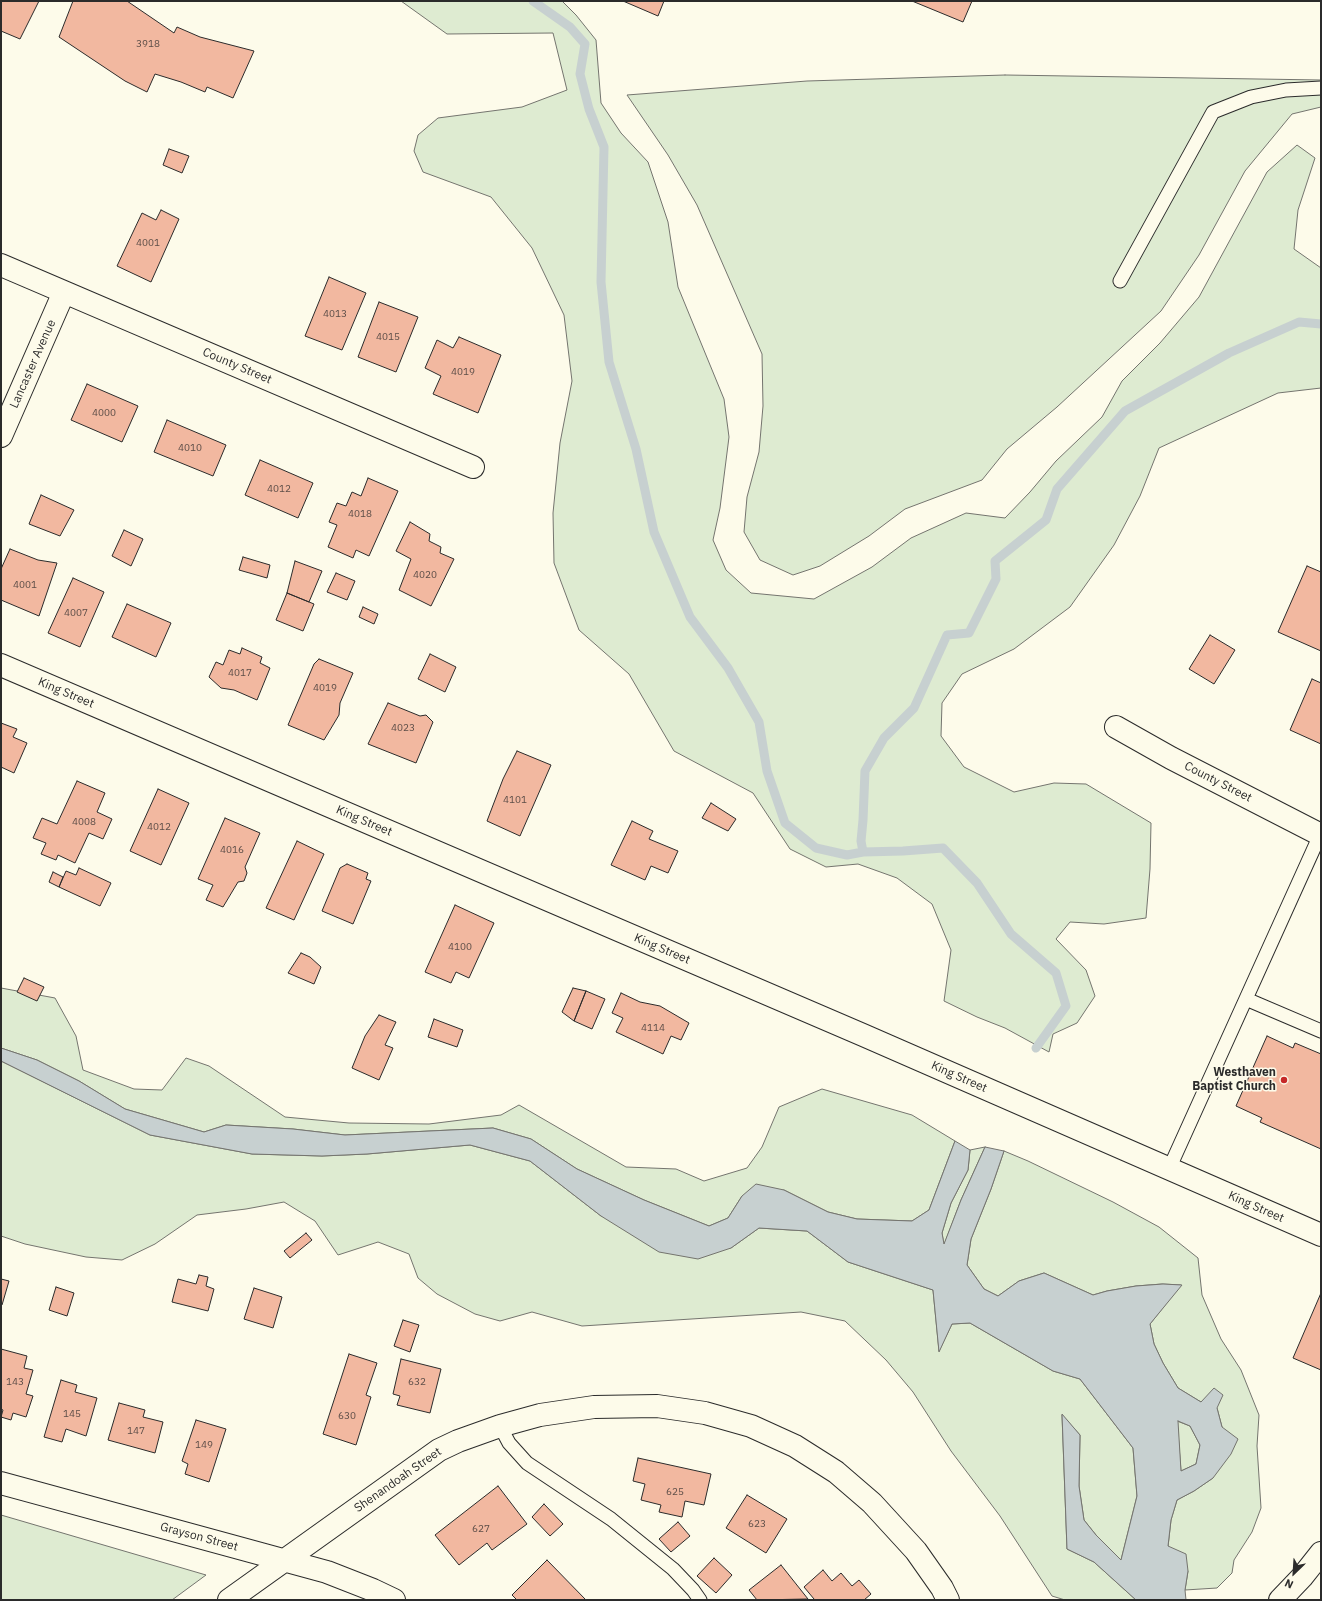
<!DOCTYPE html>
<html>
<head>
<meta charset="utf-8">
<style>
	body { margin:0 }
	#map { position:relative; width:1322px; height:1601px; overflow:hidden; background:#fdfbea; font-family:"IBM Plex Sans",sans-serif }
	canvas { display:block }
	.frame { position:absolute; inset:0; border:2px solid #2b2b2b; pointer-events:none }
	.north { position:absolute; left:1274px; top:1553px; width:40px; height:40px; -webkit-text-stroke:3px #fdfbea; paint-order:stroke; rotate:205deg; font-size:11px; font-weight:700; line-height:16px; text-align:center; color:#2b2b2b }
	.north::after { content:''; display:block; margin:auto; width:14px; height:18px; background:#2b2b2b; clip-path:polygon(50% 0,100% 100%,50% 72%,0 100%) }
</style>
</head>
<body>
<div id="map">
<canvas width="1322" height="1601"></canvas>
<div class="frame"></div>
<div class="north">N</div>
</div>
<script>
const ctx = document.querySelector('canvas').getContext('2d');
ctx.lineJoin = 'round';
function paint(path, color) { ctx.fillStyle = color; ctx.fill(path, 'evenodd'); }
const poly = rows => new Path2D(rows.map(r => 'M' + r).join(''));
function strokePath(path, color, width, dash) { ctx.strokeStyle = color; ctx.lineWidth = width; ctx.lineCap = dash ? 'butt' : 'round'; ctx.setLineDash(dash || []); ctx.stroke(path); }
function write(font, color, halo, rows, align = 'center') {
  ctx.font = font + ' "IBM Plex Sans",sans-serif'; ctx.lineWidth = 3; ctx.setLineDash([]); ctx.textBaseline = 'middle'; ctx.strokeStyle = halo; ctx.fillStyle = color; for (const [text, x, y, turn = 0] of rows) {
    ctx.save(); ctx.translate(x, y); ctx.rotate((+turn || 0) * Math.PI / 180); ctx.textAlign = isNaN(turn) ? turn : align; if (halo) ctx.strokeText(text, 0, 0); ctx.fillText(text, 0, 0); ctx.restore();
  }
}
const green = poly([
	[401,1,562,1,576,15,596,40,601,103,621,133,648,162,668,222,678,287,724,399,729,437,720,508,713,540,726,570,751,593,814,599,872,567,911,538,966,513,1005,518,1030,492,1056,461,1102,417,1122,381,1160,343,1199,297,1267,172,1297,145,1315,158,1298,210,1294,249,1321,268,1321,388,1278,393,1159,448,1140,496,1114,545,1070,607,1014,649,962,674,942,703,941,736,964,767,1014,792,1054,783,1086,784,1151,823,1150,869,1146,918,1104,924,1070,922,1056,939,1086,970,1095,996,1077,1023,1053,1034,1049,1052,1005,1028,977,1017,944,1001,951,950,932,904,897,878,858,864,826,867,790,849,753,793,674,751,629,674,579,630,554,563,553,513,560,443,572,381,564,315,532,248,491,197,423,172,414,151,418,135,438,118,522,107,567,90,553,33,447,34,401,1],
	[1005,75,1321,80,1321,107,1292,114,1245,171,1199,255,1161,311,1057,407,1007,449,982,480,905,509,869,536,820,566,793,575,760,560,744,532,747,497,759,452,763,406,762,354,697,205,668,155,627,95,807,81,1005,75],
	[1,988,55,998,76,1036,83,1070,134,1089,162,1090,186,1058,209,1066,285,1117,349,1123,429,1124,501,1115,519,1105,626,1167,676,1169,704,1181,747,1168,762,1147,779,1107,822,1089,912,1115,955,1141,929,1210,912,1221,857,1219,828,1212,784,1190,742,1196,728,1218,709,1226,644,1200,577,1169,531,1139,493,1128,345,1135,293,1129,226,1125,204,1132,125,1109,79,1081,37,1060,1,1048,1,988],
	[1,1061,150,1135,252,1154,322,1156,367,1154,470,1145,530,1161,601,1216,731,1248,759,1228,807,1231,848,1262,933,1290,939,1351,952,1324,970,1323,1053,1371,1080,1379,1133,1448,1137,1496,1121,1560,1096,1535,1084,1520,1079,1486,1080,1435,1062,1415,1067,1549,1094,1562,1136,1600,1065,1600,1052,1596,1000,1516,951,1451,913,1392,886,1360,845,1321,801,1312,582,1326,532,1312,500,1321,475,1314,437,1294,418,1278,409,1254,378,1242,338,1255,315,1221,284,1202,246,1209,197,1215,155,1244,122,1260,86,1257,25,1244,1,1236,1,1061],
	[985,1147,961,1200,944,1245,942,1233,951,1203,968,1170,970,1150,985,1147],
	[1004,1151,1028,1161,1113,1202,1159,1227,1198,1258,1202,1295,1221,1339,1241,1370,1259,1415,1257,1446,1261,1508,1252,1532,1234,1560,1232,1573,1217,1588,1185,1590,1188,1571,1168,1547,1171,1520,1177,1500,1194,1491,1213,1478,1222,1427,1217,1408,1201,1402,1178,1388,1163,1363,1154,1344,1150,1324,1181,1285,1162,1284,1136,1286,1107,1291,1093,1295,1044,1273,1019,1281,998,1296,984,1289,967,1265,971,1239,991,1189,1004,1151],
	[1177,1421,1190,1426,1200,1445,1196,1464,1181,1471,1177,1421],
	[1,1515,206,1575,172,1600,1,1600,1,1515]
]);
const water = poly([
	[1,1048,37,1060,79,1081,125,1109,204,1132,226,1125,293,1129,345,1135,493,1128,531,1139,577,1169,644,1200,709,1226,728,1218,742,1196,756,1184,784,1190,828,1212,857,1219,912,1221,929,1210,955,1141,970,1150,968,1170,951,1203,942,1233,944,1244,961,1200,985,1147,1004,1151,991,1189,971,1239,967,1265,984,1289,998,1296,1019,1281,1044,1273,1093,1295,1107,1291,1136,1286,1163,1284,1182,1285,1150,1324,1154,1344,1163,1363,1178,1388,1201,1402,1214,1388,1223,1395,1217,1408,1222,1427,1238,1439,1231,1454,1213,1478,1194,1491,1177,1500,1171,1520,1168,1546,1186,1554,1188,1571,1185,1590,1186,1600,1136,1600,1094,1562,1067,1549,1062,1414,1080,1435,1079,1486,1084,1520,1096,1535,1121,1560,1137,1496,1133,1448,1080,1379,1053,1371,970,1323,952,1324,939,1352,933,1290,848,1262,807,1231,759,1228,731,1248,698,1259,659,1252,601,1216,530,1161,470,1145,367,1154,322,1156,252,1154,150,1135,1,1061,1,1048],
	[1178,1421,1190,1426,1200,1445,1196,1464,1181,1471,1178,1421]
]);
const stream = poly([
	[533,1,570,27,585,44,580,74,589,109,604,147,601,282,609,362,636,449,654,532,690,617,728,668,759,722,767,771,785,823,816,848,847,855,863,852,903,851,943,848,977,883,1011,934,1056,973,1066,1006,1036,1048],
	[863,852,861,841,863,820,865,771,884,738,914,708,947,635,969,633,996,579,995,561,1046,520,1057,489,1125,411,1229,353,1299,322,1321,324]
]);
const building = poly([
	[1,1,39,1,20,39,1,31,1,1],
	[73,1,127,1,174,33,177,27,200,37,254,51,233,98,207,87,205,92,181,82,155,74,147,92,125,81,59,37,73,1],
	[623,1,664,1,658,16,623,1],
	[912,1,972,1,963,22,912,1],
	[169,149,189,156,182,173,163,165,169,149],
	[161,210,179,219,151,282,117,266,142,213,156,220,161,210],
	[329,277,366,293,342,350,305,336,329,277],
	[379,302,418,317,396,372,358,357,379,302],
	[459,337,501,355,478,413,433,394,441,376,425,368,437,340,453,348,459,337],
	[87,384,138,406,122,442,71,420,87,384],
	[167,420,226,445,213,476,154,452,167,420],
	[260,460,313,483,298,518,245,495,260,460],
	[368,478,398,491,369,556,356,550,353,558,328,547,337,525,329,522,337,503,346,506,352,492,361,496,368,478],
	[41,495,74,510,60,536,29,524,41,495],
	[410,522,430,534,429,541,441,547,440,553,454,559,431,606,399,590,411,559,396,551,410,522],
	[124,530,143,539,131,566,112,556,124,530],
	[10,549,38,560,57,563,39,616,1,600,1,569,10,549],
	[243,557,270,565,267,578,239,570,243,557],
	[295,561,322,571,309,602,287,593,295,561],
	[1307,566,1321,572,1321,651,1278,632,1307,566],
	[336,573,355,581,347,600,327,592,336,573],
	[73,578,104,592,80,647,48,633,73,578],
	[287,593,314,604,303,631,276,620,287,593],
	[127,604,171,623,156,657,112,637,127,604],
	[363,607,378,614,374,624,359,617,363,607],
	[1210,635,1235,650,1214,684,1189,669,1210,635],
	[242,648,262,657,260,663,270,668,257,700,234,690,221,688,209,677,216,662,223,665,229,650,240,654,242,648],
	[430,654,456,667,445,692,418,679,430,654],
	[319,659,353,673,340,703,339,715,324,740,288,725,314,664,319,659],
	[1312,679,1321,683,1321,744,1290,730,1312,679],
	[388,703,420,716,426,715,433,722,416,763,368,744,388,703],
	[1,723,17,729,13,737,27,743,14,773,1,767,1,723],
	[517,751,551,765,520,836,487,821,503,779,517,751],
	[77,781,105,793,97,812,112,819,103,839,89,833,75,863,58,855,56,860,41,854,46,843,33,838,42,818,57,824,77,781],
	[158,789,189,803,161,865,130,851,158,789],
	[711,803,736,819,728,831,702,818,711,803],
	[225,818,260,833,245,867,247,873,244,881,238,882,223,907,206,900,213,885,198,879,225,818],
	[632,821,653,831,649,839,678,851,668,873,651,866,645,880,611,865,632,821],
	[297,841,324,854,294,920,266,908,297,841],
	[347,864,368,873,366,879,371,881,353,924,322,911,340,868,347,864],
	[79,868,111,883,100,906,59,887,66,871,76,875,79,868],
	[53,872,63,877,59,887,49,882,53,872],
	[455,905,494,923,469,978,456,972,451,983,425,972,455,905],
	[301,953,310,957,321,967,314,984,288,973,301,953],
	[24,978,44,987,37,1001,17,992,24,978],
	[573,988,586,991,574,1021,562,1012,573,988],
	[586,991,605,999,592,1029,574,1021,586,991],
	[621,993,640,1002,660,1006,689,1023,681,1040,671,1036,663,1054,616,1032,623,1018,612,1013,621,993],
	[379,1015,396,1022,385,1045,393,1048,379,1080,352,1068,365,1036,379,1015],
	[434,1019,463,1030,457,1047,428,1037,434,1019],
	[1267,1036,1293,1048,1295,1043,1321,1054,1321,1149,1260,1122,1262,1118,1236,1106,1267,1036],
	[306,1233,312,1240,290,1258,284,1251,306,1233],
	[199,1275,208,1277,206,1286,214,1289,208,1311,172,1302,178,1279,196,1284,199,1275],
	[1,1279,9,1281,2,1305,1,1305,1,1279],
	[56,1287,74,1293,67,1316,49,1310,56,1287],
	[254,1288,282,1297,273,1328,244,1319,254,1288],
	[1321,1293,1321,1370,1293,1358,1321,1293],
	[403,1320,419,1325,410,1352,394,1346,403,1320],
	[1,1349,27,1356,24,1368,33,1370,26,1394,33,1396,26,1417,13,1413,11,1420,1,1417,3,1410,1,1409,1,1349],
	[349,1354,377,1363,366,1395,371,1397,356,1445,323,1434,349,1354],
	[401,1359,441,1369,430,1413,397,1405,400,1396,393,1394,401,1359],
	[61,1380,77,1385,75,1392,97,1398,86,1436,66,1429,62,1442,44,1437,61,1380],
	[119,1403,145,1410,143,1417,163,1422,155,1453,108,1440,119,1403],
	[196,1420,226,1429,209,1482,185,1474,188,1464,182,1461,196,1420],
	[638,1458,711,1474,704,1505,685,1501,682,1517,659,1512,661,1505,641,1500,645,1484,633,1481,638,1458],
	[498,1486,527,1524,492,1550,487,1543,459,1565,435,1535,498,1486],
	[747,1495,787,1519,766,1553,726,1528,747,1495],
	[544,1504,563,1524,550,1536,532,1517,544,1504],
	[678,1522,690,1536,671,1552,659,1539,678,1522],
	[714,1558,732,1575,716,1593,697,1576,714,1558],
	[547,1560,586,1600,517,1600,512,1595,547,1560],
	[781,1565,808,1599,757,1600,749,1590,781,1565],
	[823,1570,832,1581,841,1573,852,1586,859,1580,871,1594,864,1600,813,1600,814,1599,804,1587,823,1570]
]);
const lane = poly([
	[1120,281,1213,112,1251,97,1286,90,1321,88],
	[1246,999,1321,1031],
	[1169,1169,1320,835],
	[500,1426,509,1443,527,1463,611,1519,673,1569,693,1590,700,1600]
]);
const street = poly([
	[1,265,473,467],
	[1,436,64,292],
	[1116,727,1171,758,1321,835],
	[1,1483,327,1572,373,1590,394,1600],
	[229,1600,439,1450,458,1441,500,1426,540,1415,594,1407,657,1406,705,1413,751,1426,795,1446,836,1472,872,1503,916,1551,942,1588,948,1600]
]);
const secondary = poly([
	[1,665,863,1035,1321,1235],
	[1280,1600,1302,1577,1321,1553]
]);
const markers = [
	[1284,1080,4,"#c62828"]
];
const numberNames = [
	["3918",148,44],
	["4001",148,243],
	["4013",335,314],
	["4015",388,337],
	["4019",463,372],
	["4000",104,413],
	["4010",190,448],
	["4012",279,489],
	["4018",360,514],
	["4020",425,575],
	["4001",25,585],
	["4007",76,613],
	["4017",240,673],
	["4019",325,688],
	["4023",403,728],
	["4101",515,800],
	["4008",84,822],
	["4012",159,827],
	["4016",232,850],
	["4100",460,947],
	["4114",653,1028],
	["143",15,1382],
	["632",417,1382],
	["145",72,1414],
	["630",347,1416],
	["147",136,1431],
	["149",204,1445],
	["625",675,1492],
	["623",757,1524],
	["627",481,1529]
];
const streetNames = [
	["Lancaster Avenue",33,364,-66],
	["County Street",237,366,23],
	["King Street",66,693,23],
	["County Street",1218,782,27],
	["King Street",364,821,23],
	["King Street",662,949,23],
	["King Street",959,1077,24],
	["King Street",1256,1207,24],
	["Shenandoah Street",398,1480,-35],
	["Grayson Street",199,1537,15]
];
const poiNames = [
	["Westhaven",1276,1073],
	["Baptist Church",1276,1087]
];
paint(green, '#deebd1');
strokePath(green, '#74746e', 1);
paint(water, '#c7d0d0');
strokePath(water, '#74746e', 1);
strokePath(stream, '#c7d0d0', 9);
paint(building, '#f2b8a0');
strokePath(building, '#2b2b2b', 1);
strokePath(lane, '#2b2b2b', 15);
strokePath(street, '#2b2b2b', 24);
strokePath(secondary, '#2b2b2b', 24);
strokePath(lane, '#fdfbea', 13);
strokePath(street, '#fdfbea', 22);
strokePath(secondary, '#fdfbea', 22);
for (const [x, y, r, color] of markers) { const dot = new Path2D(); dot.arc(x, y, r, 0, 2 * Math.PI); ctx.fillStyle = color; ctx.fill(dot); strokePath(dot, '#fdfbea', 1.5); }
write('10px', '#5d4e48', null, numberNames);
write('12px', '#2b2b2b', '#fdfbea', streetNames);
write('bold 12px', '#2b2b2b', '#fdfbea', poiNames, 'right');
</script>
</body>
</html>
